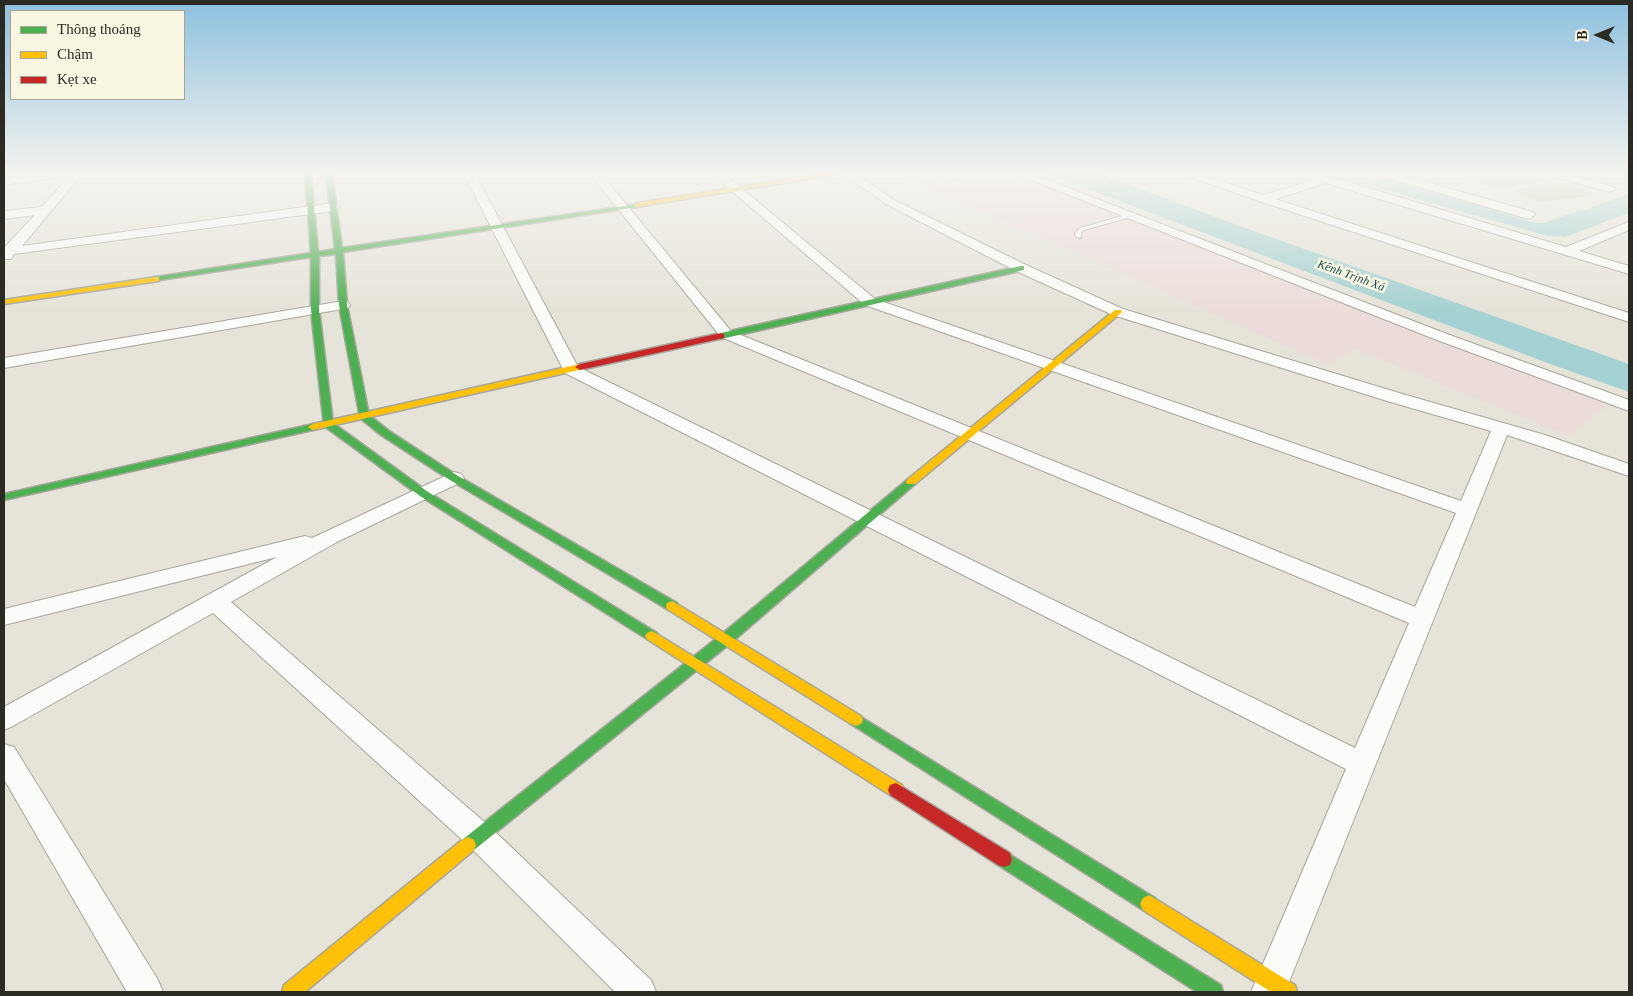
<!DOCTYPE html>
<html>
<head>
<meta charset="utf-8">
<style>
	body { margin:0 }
	#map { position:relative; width:1633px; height:996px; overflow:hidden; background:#e6e4d9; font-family:"Times New Roman",serif }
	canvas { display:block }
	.frame { position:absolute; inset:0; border:5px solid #2c2b23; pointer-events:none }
	.legend { position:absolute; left:10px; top:10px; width:175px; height:90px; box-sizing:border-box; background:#f8f5e1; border:1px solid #a6a495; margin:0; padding:6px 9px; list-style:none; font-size:15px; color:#2c2b23 }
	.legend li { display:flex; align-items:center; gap:10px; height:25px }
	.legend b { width:25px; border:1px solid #a6a495 }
	.north { position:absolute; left:1573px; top:10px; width:50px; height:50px; -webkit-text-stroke:4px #f8f5e1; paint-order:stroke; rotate:270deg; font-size:14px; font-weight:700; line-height:20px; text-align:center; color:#2c2b23 }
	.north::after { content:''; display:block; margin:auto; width:18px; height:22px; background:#2c2b23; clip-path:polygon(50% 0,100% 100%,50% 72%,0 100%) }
</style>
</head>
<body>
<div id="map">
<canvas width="1633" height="996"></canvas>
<div class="frame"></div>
<ul class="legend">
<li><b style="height:6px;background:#4caf50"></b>Thông thoáng</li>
<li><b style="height:6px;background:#ffc107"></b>Chậm</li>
<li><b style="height:6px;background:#c62828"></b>Kẹt xe</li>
</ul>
<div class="north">B</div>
</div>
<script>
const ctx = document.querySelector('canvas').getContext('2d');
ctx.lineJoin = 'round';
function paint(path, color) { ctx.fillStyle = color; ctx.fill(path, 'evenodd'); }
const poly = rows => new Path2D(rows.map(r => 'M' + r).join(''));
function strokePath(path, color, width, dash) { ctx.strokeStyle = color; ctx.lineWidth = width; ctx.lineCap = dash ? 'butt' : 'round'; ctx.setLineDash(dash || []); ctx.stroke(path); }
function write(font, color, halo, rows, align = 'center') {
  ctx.font = font + ' "Times New Roman",serif'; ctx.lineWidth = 5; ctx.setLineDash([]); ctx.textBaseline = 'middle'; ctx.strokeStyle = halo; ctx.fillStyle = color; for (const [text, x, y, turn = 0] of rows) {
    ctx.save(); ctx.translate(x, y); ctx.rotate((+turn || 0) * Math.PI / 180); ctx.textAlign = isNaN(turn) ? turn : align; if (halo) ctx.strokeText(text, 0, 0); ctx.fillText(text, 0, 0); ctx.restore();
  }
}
const education = poly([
	[897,174,947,174,962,180,983,174,1014,174,1608,405,1568,436,1355,349,1328,365]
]);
const green = poly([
	[1492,174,1528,174,1550,182,1494,189,1465,177],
	[1566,183,1598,195,1541,202,1510,190]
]);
const water = poly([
	[1048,174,1100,174,1248,229,1629,364,1629,392,1553,365],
	[1380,177,1536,223,1544,223,1578,211,1586,210,1629,193,1629,213,1565,237,1548,236,1360,183,1375,182,1375,178]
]);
const lane = poly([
	[1129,214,1131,215,1131,217,1084,230,1081,233,1081,238,1076,237,1075,233,1080,228,1129,214]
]);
const street = poly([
	[34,174,64,174,59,177,4,185,4,179,34,174],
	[71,174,82,174,22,246,333,203,339,207,333,211,14,254,11,259,4,259,4,248,35,215,4,219,4,211,42,207,71,174],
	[464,174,475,174,578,367,1355,748,1409,623,721,337,590,174,601,174,731,331,1415,607,1456,513,865,305,712,174,724,174,875,299,1461,501,1491,431,1387,401,1113,315,1016,271,886,204,844,174,857,174,894,200,1026,265,1123,309,1399,393,1545,435,1629,464,1629,476,1507,435,1285,992,1251,992,1346,769,565,373,464,174],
	[938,174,969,174,952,180,938,174],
	[1016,174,1032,174,1447,334,1629,400,1629,411,1437,340,1016,174],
	[1182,174,1199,174,1263,195,1314,180,1302,174,1328,176,1566,247,1629,222,1629,230,1579,251,1629,266,1629,274,1326,183,1275,199,1629,313,1629,322,1259,201,1182,174],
	[1380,174,1398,174,1533,212,1535,215,1529,219,1525,218,1381,176,1380,174],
	[1549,174,1568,174,1614,187,1616,189,1610,192,1550,176,1549,174],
	[343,301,348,302,350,305,348,308,4,368,4,358,343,301],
	[454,472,461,474,464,478,461,482,337,542,231,602,489,826,651,980,656,992,615,992,469,846,213,613,13,726,4,730,4,707,277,557,4,625,4,609,305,536,312,538,454,472],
	[4,744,14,747,158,980,163,992,127,992,4,779,4,744]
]);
const fast = poly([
	[305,174,311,174,318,252,335,249,326,174,332,174,342,248,639,204,640,205,637,207,343,252,347,305,369,415,389,431,458,476,677,603,678,606,677,609,667,609,450,480,381,435,360,418,339,305,336,254,319,256,319,310,333,423,428,492,657,633,659,636,657,639,652,641,647,639,420,496,324,426,311,310,311,257,153,281,153,277,156,277,311,253,305,174],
	[1021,266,1024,266,1024,270,721,339,717,336,721,333,1021,266],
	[313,424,317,425,318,427,317,429,4,500,4,494,313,424],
	[911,479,915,480,916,482,915,484,732,642,474,850,468,853,462,850,460,845,462,840,722,634,907,480,911,479],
	[856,714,1155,898,1158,904,1155,910,1149,913,1143,910,851,724,849,720,851,716,856,714],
	[1004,851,1221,985,1223,992,1197,992,998,865,996,859,998,853,1004,851]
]);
const slow = poly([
	[821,174,838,174,637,207,634,205,637,203,821,174],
	[156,277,159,277,159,281,4,304,4,300,156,277],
	[1115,310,1121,310,1122,312,915,484,907,484,906,482,907,480,1115,310],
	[580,364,583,365,583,369,313,430,308,427,313,424,580,364],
	[672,601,861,716,863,720,861,724,856,726,851,724,667,609,666,606,667,603,672,601],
	[652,631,902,785,904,790,902,795,896,797,890,795,647,639,645,636,647,633,652,631],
	[468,837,474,840,476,845,474,850,305,992,282,992,284,985,462,840,468,837],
	[1149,895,1295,985,1297,992,1271,992,1143,910,1140,904,1143,898,1149,895]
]);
const jam = poly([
	[721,333,724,334,724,338,580,370,575,367,580,364,721,333],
	[896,783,1010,853,1012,859,1010,865,1004,867,998,865,890,795,888,790,890,785,896,783]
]);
const farWaternames = [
	["Kênh Trịnh Xá",1351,276,20]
];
paint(education, '#ecdcd9');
paint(green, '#ccd0b4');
paint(water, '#a4d1d1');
strokePath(lane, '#a7a69d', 2);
strokePath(street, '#a7a69d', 2);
strokePath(fast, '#a7a69d', 3);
strokePath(slow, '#a7a69d', 3);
strokePath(jam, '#a7a69d', 3);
paint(lane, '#fbfbf9');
paint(street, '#fbfbf9');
paint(fast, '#4caf50');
paint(slow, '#ffc107');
paint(jam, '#c62828');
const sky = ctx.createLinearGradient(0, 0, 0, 314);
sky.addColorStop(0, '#8dc0df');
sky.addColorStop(0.55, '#f4f3ee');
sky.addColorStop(1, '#f4f3ee00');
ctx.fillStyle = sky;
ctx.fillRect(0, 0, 1633, 314);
write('italic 12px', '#134e51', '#f8f5e1', farWaternames);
</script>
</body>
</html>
